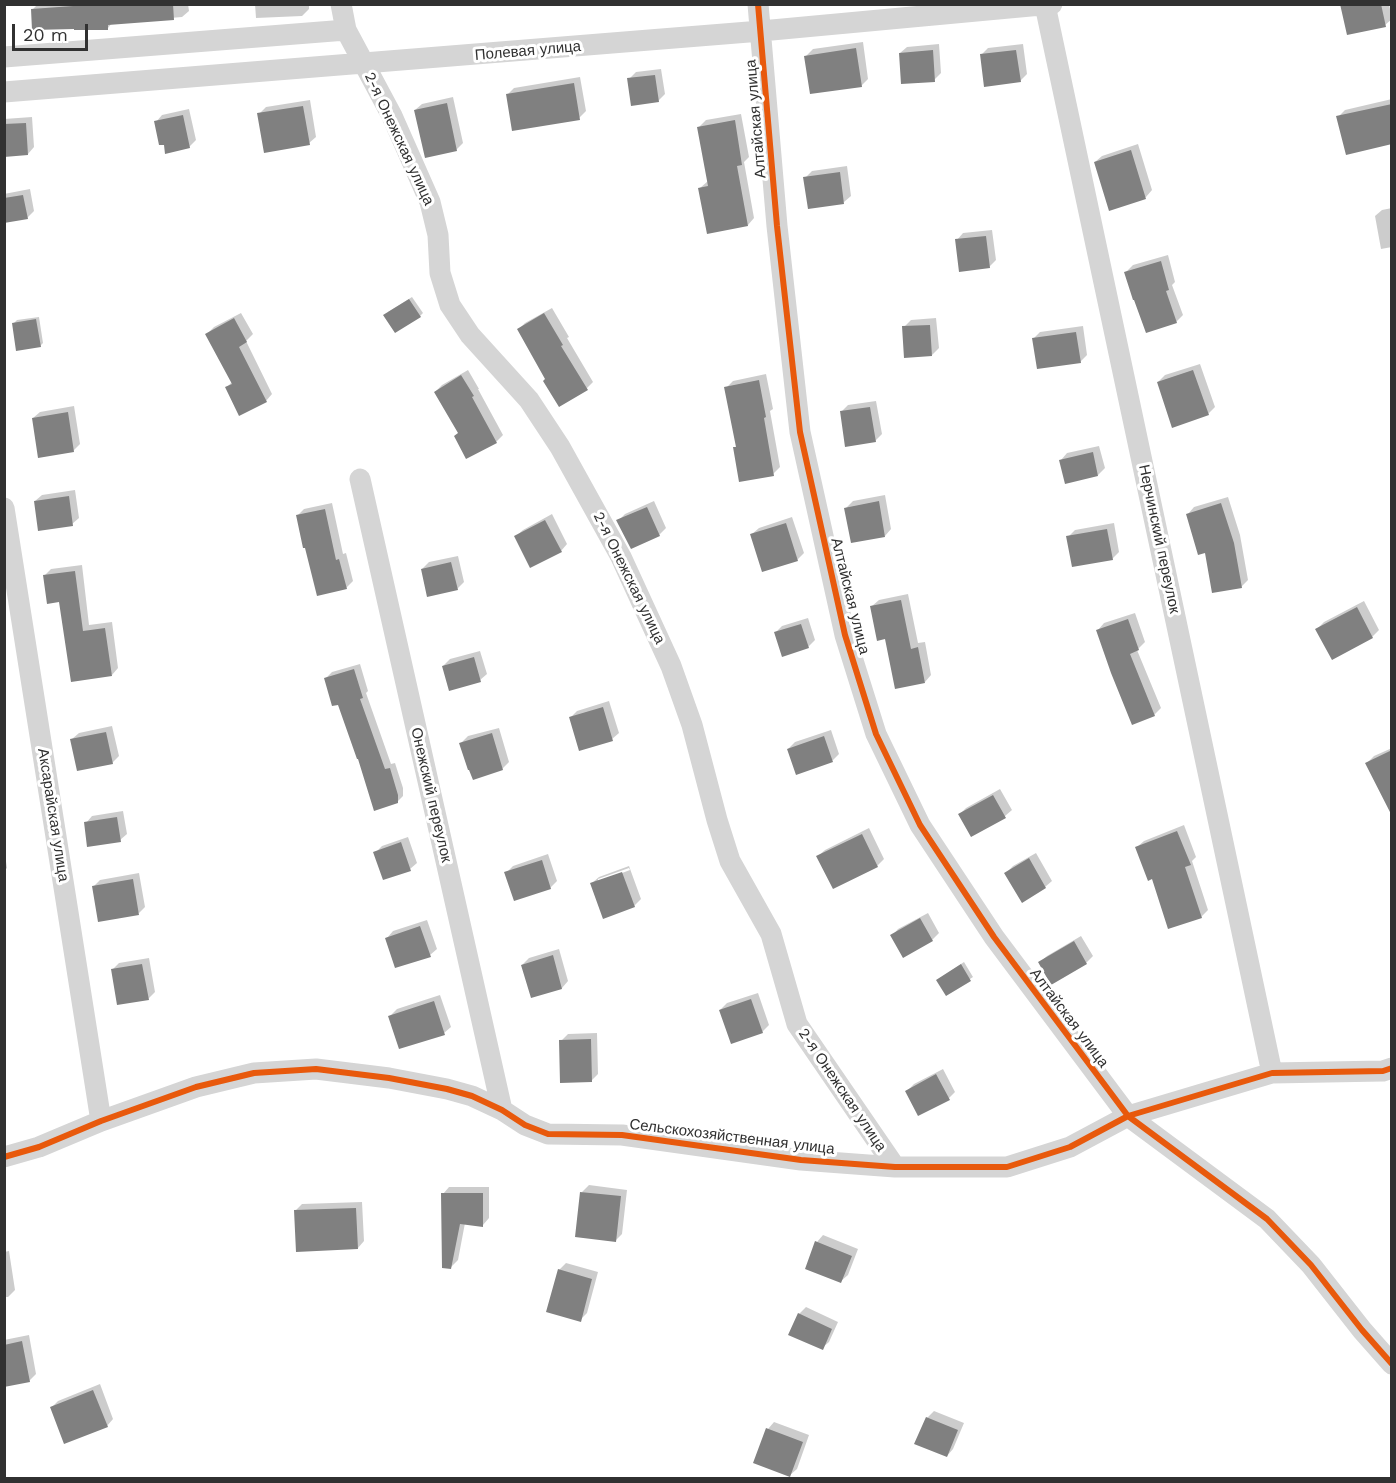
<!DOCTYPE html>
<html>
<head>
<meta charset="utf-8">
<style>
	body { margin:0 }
	#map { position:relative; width:1396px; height:1483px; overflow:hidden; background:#fff; font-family:"Work Sans",sans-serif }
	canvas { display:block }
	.frame { position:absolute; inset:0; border:6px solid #313131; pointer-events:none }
	.scale { position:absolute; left:12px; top:24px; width:76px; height:27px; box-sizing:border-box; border:3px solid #313131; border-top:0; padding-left:8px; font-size:18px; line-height:21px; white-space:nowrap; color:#313131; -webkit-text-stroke:4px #fff; paint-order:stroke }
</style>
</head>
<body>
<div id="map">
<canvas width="1396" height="1483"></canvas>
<div class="frame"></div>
<div class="scale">20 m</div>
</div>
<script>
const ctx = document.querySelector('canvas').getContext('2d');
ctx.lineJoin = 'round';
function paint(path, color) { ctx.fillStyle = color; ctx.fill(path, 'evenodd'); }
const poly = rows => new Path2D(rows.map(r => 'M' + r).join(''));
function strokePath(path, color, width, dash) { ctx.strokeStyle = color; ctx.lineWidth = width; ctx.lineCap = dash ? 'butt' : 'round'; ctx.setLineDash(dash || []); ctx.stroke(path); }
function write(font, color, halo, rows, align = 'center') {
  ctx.font = font + ' "Work Sans",sans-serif'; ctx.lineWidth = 6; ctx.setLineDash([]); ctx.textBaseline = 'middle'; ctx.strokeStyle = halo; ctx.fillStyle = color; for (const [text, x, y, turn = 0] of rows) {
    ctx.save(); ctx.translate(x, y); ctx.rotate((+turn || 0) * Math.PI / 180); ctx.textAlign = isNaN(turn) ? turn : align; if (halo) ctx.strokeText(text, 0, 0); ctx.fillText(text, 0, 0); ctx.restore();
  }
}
const shadow = poly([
	[38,4,188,4,189,11,182,17,112,23,108,28,33,9],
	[255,4,309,4,309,9,302,16,256,18],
	[385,4,418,4,385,5],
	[1342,4,1389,4,1392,19,1385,25],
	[863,42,868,79,861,86,806,56,813,49],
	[939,44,941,73,934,80,900,53,907,47],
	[1023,44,1027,74,1020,81,981,55,988,48],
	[661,69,665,94,658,101,629,79,636,72],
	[580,77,586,111,579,118,507,95,514,88],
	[453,97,463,143,456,150,415,110,422,104],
	[1392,99,1392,143,1338,117,1345,110],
	[310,100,316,137,309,143,259,114,266,107],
	[189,109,196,140,189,147,165,143,156,122,162,115],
	[741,114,749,157,744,162,754,218,748,225,700,188,708,181,699,127,706,120],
	[32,117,34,147,28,154,4,155,4,119],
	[1138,144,1152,190,1146,197,1110,209,1095,162,1102,156],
	[847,166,851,196,844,202,805,178,812,171],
	[30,189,34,211,27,218,4,222,4,194],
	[1392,208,1392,247,1381,249,1375,216,1382,210],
	[992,230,996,260,989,267,957,240,963,233],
	[1168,255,1175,282,1172,285,1183,315,1176,322,1126,272,1133,265],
	[412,297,423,313,420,316,388,312],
	[552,308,569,337,567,338,593,382,587,388,547,379,518,330,525,323],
	[241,313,253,334,246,341,272,394,266,401,226,388,232,382,207,334,214,327],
	[39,317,43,343,40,346,14,323,17,320],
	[936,318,939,348,932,355,904,327,911,320],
	[1083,326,1087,355,1080,362,1033,339,1040,332],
	[1200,364,1215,407,1208,414,1158,382,1165,375],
	[468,370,479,389,478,389,503,435,496,442,459,432,435,392,442,385],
	[766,374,773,409,770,411,780,467,773,474,734,448,738,445,726,388,733,381],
	[876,401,882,434,875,441,841,412,848,405],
	[74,406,80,444,73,451,33,418,40,412],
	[1099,446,1105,468,1098,475,1061,460,1067,453],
	[75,490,79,518,72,524,35,501,42,495],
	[885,495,891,529,885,536,846,508,853,501],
	[1228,497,1240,535,1248,580,1241,587,1206,551,1188,514,1194,507],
	[654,501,666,528,659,535,618,521,625,514],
	[332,503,343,554,346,553,353,581,346,588,297,516,304,509],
	[552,514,567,544,561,551,516,536,523,530],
	[792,517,804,553,797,560,752,534,759,528],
	[1114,523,1119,552,1112,559,1068,537,1075,530],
	[458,556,464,582,457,589,422,569,429,562],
	[82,565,89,625,112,622,118,668,112,675,44,576,51,569],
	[908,594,918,643,925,642,931,675,925,682,886,638,872,606,879,600],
	[1364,601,1379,630,1372,637,1317,629,1324,622],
	[1135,613,1145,642,1137,650,1161,708,1154,715,1098,630,1104,623],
	[808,618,815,640,808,647,775,633,782,626],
	[480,651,487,674,480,680,443,666,450,659],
	[360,664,368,691,366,693,391,764,395,763,403,788,403,796,397,802,359,757,338,703,326,678,332,672],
	[609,701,619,733,612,739,570,718,577,711],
	[112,726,119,756,112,763,72,739,79,733],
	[499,728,509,762,502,769,461,743,468,736],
	[831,730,839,754,833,760,797,773,788,749,795,742],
	[1392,748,1392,791,1367,763,1374,756],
	[1000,789,1012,810,1005,816,960,814,966,808],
	[123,811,127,834,120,840,86,823,92,816],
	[1184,825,1196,857,1192,861,1208,910,1201,917,1153,877,1137,847,1144,841],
	[869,828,884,859,877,866,818,856,825,850],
	[408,837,417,863,410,869,375,853,382,846],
	[4,848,7,868,4,871],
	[1036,853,1052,881,1045,887,1006,873,1013,866],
	[548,854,557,881,550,888,506,873,513,866],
	[629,866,641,899,634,906,592,883,599,877],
	[629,868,630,870,598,882,598,879],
	[139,873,145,907,139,913,93,887,100,880],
	[928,913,939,933,932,940,892,936,898,929],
	[427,920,437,949,430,955,387,938,393,931],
	[1081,936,1093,956,1086,963,1040,962,1047,956],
	[559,949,568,981,562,988,532,996,522,965,529,958],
	[149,958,155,992,148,999,112,970,119,963],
	[964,962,973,977,947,994,937,980],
	[758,993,769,1025,762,1032,720,1010,727,1003],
	[440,995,451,1027,444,1033,390,1016,397,1009],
	[597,1033,598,1074,591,1081,561,1041,568,1034],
	[943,1069,955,1092,949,1098,907,1091,914,1084],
	[589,1185,627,1190,622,1234,616,1240,582,1192],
	[449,1187,489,1187,489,1218,483,1225,465,1223,458,1260,451,1267,443,1194],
	[362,1202,364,1241,358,1248,295,1211,302,1204],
	[823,1235,858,1249,848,1275,841,1281,817,1242],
	[9,1251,15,1290,8,1297,4,1297,4,1252],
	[566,1263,598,1272,587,1313,580,1320,559,1270],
	[806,1307,838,1322,829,1342,822,1348,799,1314],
	[29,1335,36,1374,29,1381,4,1385,4,1340],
	[100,1384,113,1419,107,1426,51,1408,58,1401],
	[934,1411,964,1423,953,1449,947,1456,927,1418],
	[774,1422,809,1435,797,1469,790,1475,768,1429]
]);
const building = poly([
	[73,4,173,4,174,20,108,25,108,30,74,30,74,29,32,30,31,9,73,6],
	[1340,4,1381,4,1386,27,1347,35],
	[856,48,862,87,810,94,804,56],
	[933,50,935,82,901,84,899,53],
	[1016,50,1021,82,984,87,980,54],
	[655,75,659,102,631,106,627,78],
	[574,83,580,120,512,131,506,94],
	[447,103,457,151,425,158,414,110],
	[1392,104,1392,144,1346,155,1336,116],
	[303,106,310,145,264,153,257,113],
	[183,115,190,148,165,154,164,145,159,145,154,121],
	[735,120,742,165,737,166,748,226,707,234,698,188,708,186,697,127],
	[26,123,28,155,4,157,4,124],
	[1131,150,1146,199,1109,211,1094,162],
	[840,172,844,204,808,209,803,177],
	[23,195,28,219,4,223,4,198],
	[986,236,990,268,959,272,955,239],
	[1161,261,1169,290,1166,291,1177,323,1146,333,1134,300,1133,300,1124,272],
	[409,299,421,317,395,333,383,315],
	[544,313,563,345,561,346,588,390,559,407,543,381,545,379,517,329],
	[234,318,247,342,239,347,267,402,239,416,225,387,232,384,205,334],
	[36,319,41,347,16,351,12,323],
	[930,325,932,356,904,358,902,326],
	[1076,332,1081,363,1037,369,1032,338],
	[1193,370,1209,415,1172,428,1157,382],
	[461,375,474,396,472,397,497,443,466,459,454,436,458,433,434,392],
	[759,380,766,417,764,418,774,476,739,482,733,447,736,447,724,387],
	[870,407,876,442,845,447,840,411],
	[68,412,74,452,38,458,32,418],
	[1093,452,1098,476,1065,484,1059,460],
	[69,496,73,526,38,531,34,501],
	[879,501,885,537,851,543,844,508],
	[1221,503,1234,543,1242,588,1212,593,1205,553,1198,555,1186,514],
	[647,507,660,536,631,549,616,520],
	[325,509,336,560,339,559,347,589,317,596,305,548,303,548,296,515],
	[545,520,562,552,530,568,514,536],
	[786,523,798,561,762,572,750,534],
	[1107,529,1113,560,1072,567,1066,536],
	[451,562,458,590,427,597,421,569],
	[75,571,83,631,105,628,112,676,71,682,59,602,47,604,43,575],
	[901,600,911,649,918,647,925,683,895,689,885,639,877,641,870,606],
	[1357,607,1373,638,1332,660,1315,629],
	[1128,619,1139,650,1130,654,1155,716,1132,725,1111,673,1096,630],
	[801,624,809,648,782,657,774,632],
	[474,657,481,682,449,691,442,666],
	[354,669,363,698,360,699,385,769,390,768,398,795,398,803,374,811,358,759,357,759,338,705,332,706,324,678],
	[603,707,613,741,579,751,569,717],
	[106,732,113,764,77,771,70,739],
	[492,733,503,770,473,780,469,770,468,770,459,743],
	[824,736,833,762,796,775,787,749],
	[1392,750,1392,816,1365,763],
	[993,795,1006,818,971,837,958,814],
	[117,817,121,842,87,847,84,822],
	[1177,831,1191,865,1185,867,1202,918,1168,929,1152,879,1148,881,1135,847],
	[862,834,878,867,833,889,816,856],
	[401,842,411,871,383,880,373,852],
	[1029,858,1046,888,1022,903,1004,873],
	[542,860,551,889,514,901,504,872],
	[622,872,635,907,603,919,590,883],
	[133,879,139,915,98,922,92,886],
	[920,918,933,941,903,958,890,935],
	[420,926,431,957,395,968,385,938],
	[1074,941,1087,964,1051,985,1038,962],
	[553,955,562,989,531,998,521,965],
	[142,964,149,1000,117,1005,111,969],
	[961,964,971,981,946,996,936,980],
	[751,999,763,1033,731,1044,719,1010],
	[434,1001,445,1035,399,1049,388,1016],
	[591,1039,592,1082,560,1083,559,1040],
	[936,1074,950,1100,918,1116,905,1091],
	[580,1192,621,1196,616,1242,575,1237],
	[441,1193,483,1193,483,1227,460,1224,451,1269,442,1268],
	[356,1208,358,1249,296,1252,294,1210],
	[815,1241,852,1256,841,1283,805,1269],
	[558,1269,592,1279,581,1322,546,1312],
	[798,1313,832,1329,823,1350,788,1335],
	[22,1341,30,1382,4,1387,4,1345],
	[93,1390,108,1427,64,1444,50,1407],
	[926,1417,958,1430,947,1457,914,1444],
	[766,1428,803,1442,790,1477,753,1463]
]);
const minor = poly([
	[341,4,346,30,392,116,430,202,438,235,440,273,450,305,470,335,529,400,560,447,621,557,671,666,692,725,717,820,730,861,771,934,797,1024,895,1167],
	[758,4,777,226,800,432,845,635,876,734,920,825,994,937,1128,1116,1267,1219,1311,1265,1362,1330,1392,1364],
	[1045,5,1272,1073],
	[4,57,346,30],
	[4,92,761,31,1052,4],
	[360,479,502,1110],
	[4,508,101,1121],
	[4,1157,39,1147,101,1121,196,1087,254,1073,316,1069,389,1078,447,1089,472,1096,502,1110,525,1125,548,1134,622,1135,801,1160,895,1167,1007,1167,1070,1147,1128,1116,1272,1073,1383,1071,1392,1068]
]);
const cycleway = poly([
	[758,4,777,226,800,432,845,635,876,734,920,825,994,937,1128,1116,1267,1219,1311,1265,1362,1330,1392,1364],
	[4,1157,39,1147,101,1121,196,1087,254,1073,316,1069,389,1078,447,1089,472,1096,502,1110,525,1125,548,1134,622,1135,801,1160,895,1167,1007,1167,1070,1147,1128,1116,1272,1073,1383,1071,1392,1068]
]);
const streetNames = [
	["Полевая улица",528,51,-5],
	["Алтайская улица",756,119,-95],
	["2-я Онежская улица",399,139,65],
	["Нерчинский переулок",1159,539,78],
	["2-я Онежская улица",629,578,64],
	["Алтайская улица",850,596,76],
	["Онежский переулок",431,795,77],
	["Аксарайская улица",53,815,81],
	["Алтайская улица",1069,1018,53],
	["2-я Онежская улица",842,1090,56],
	["Сельскохозяйственная улица",732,1137,7]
];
paint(shadow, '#0003');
paint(building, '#808080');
strokePath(minor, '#d5d5d5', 21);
strokePath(cycleway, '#e8590c', 6);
write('15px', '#313131', '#fff', streetNames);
</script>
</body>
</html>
